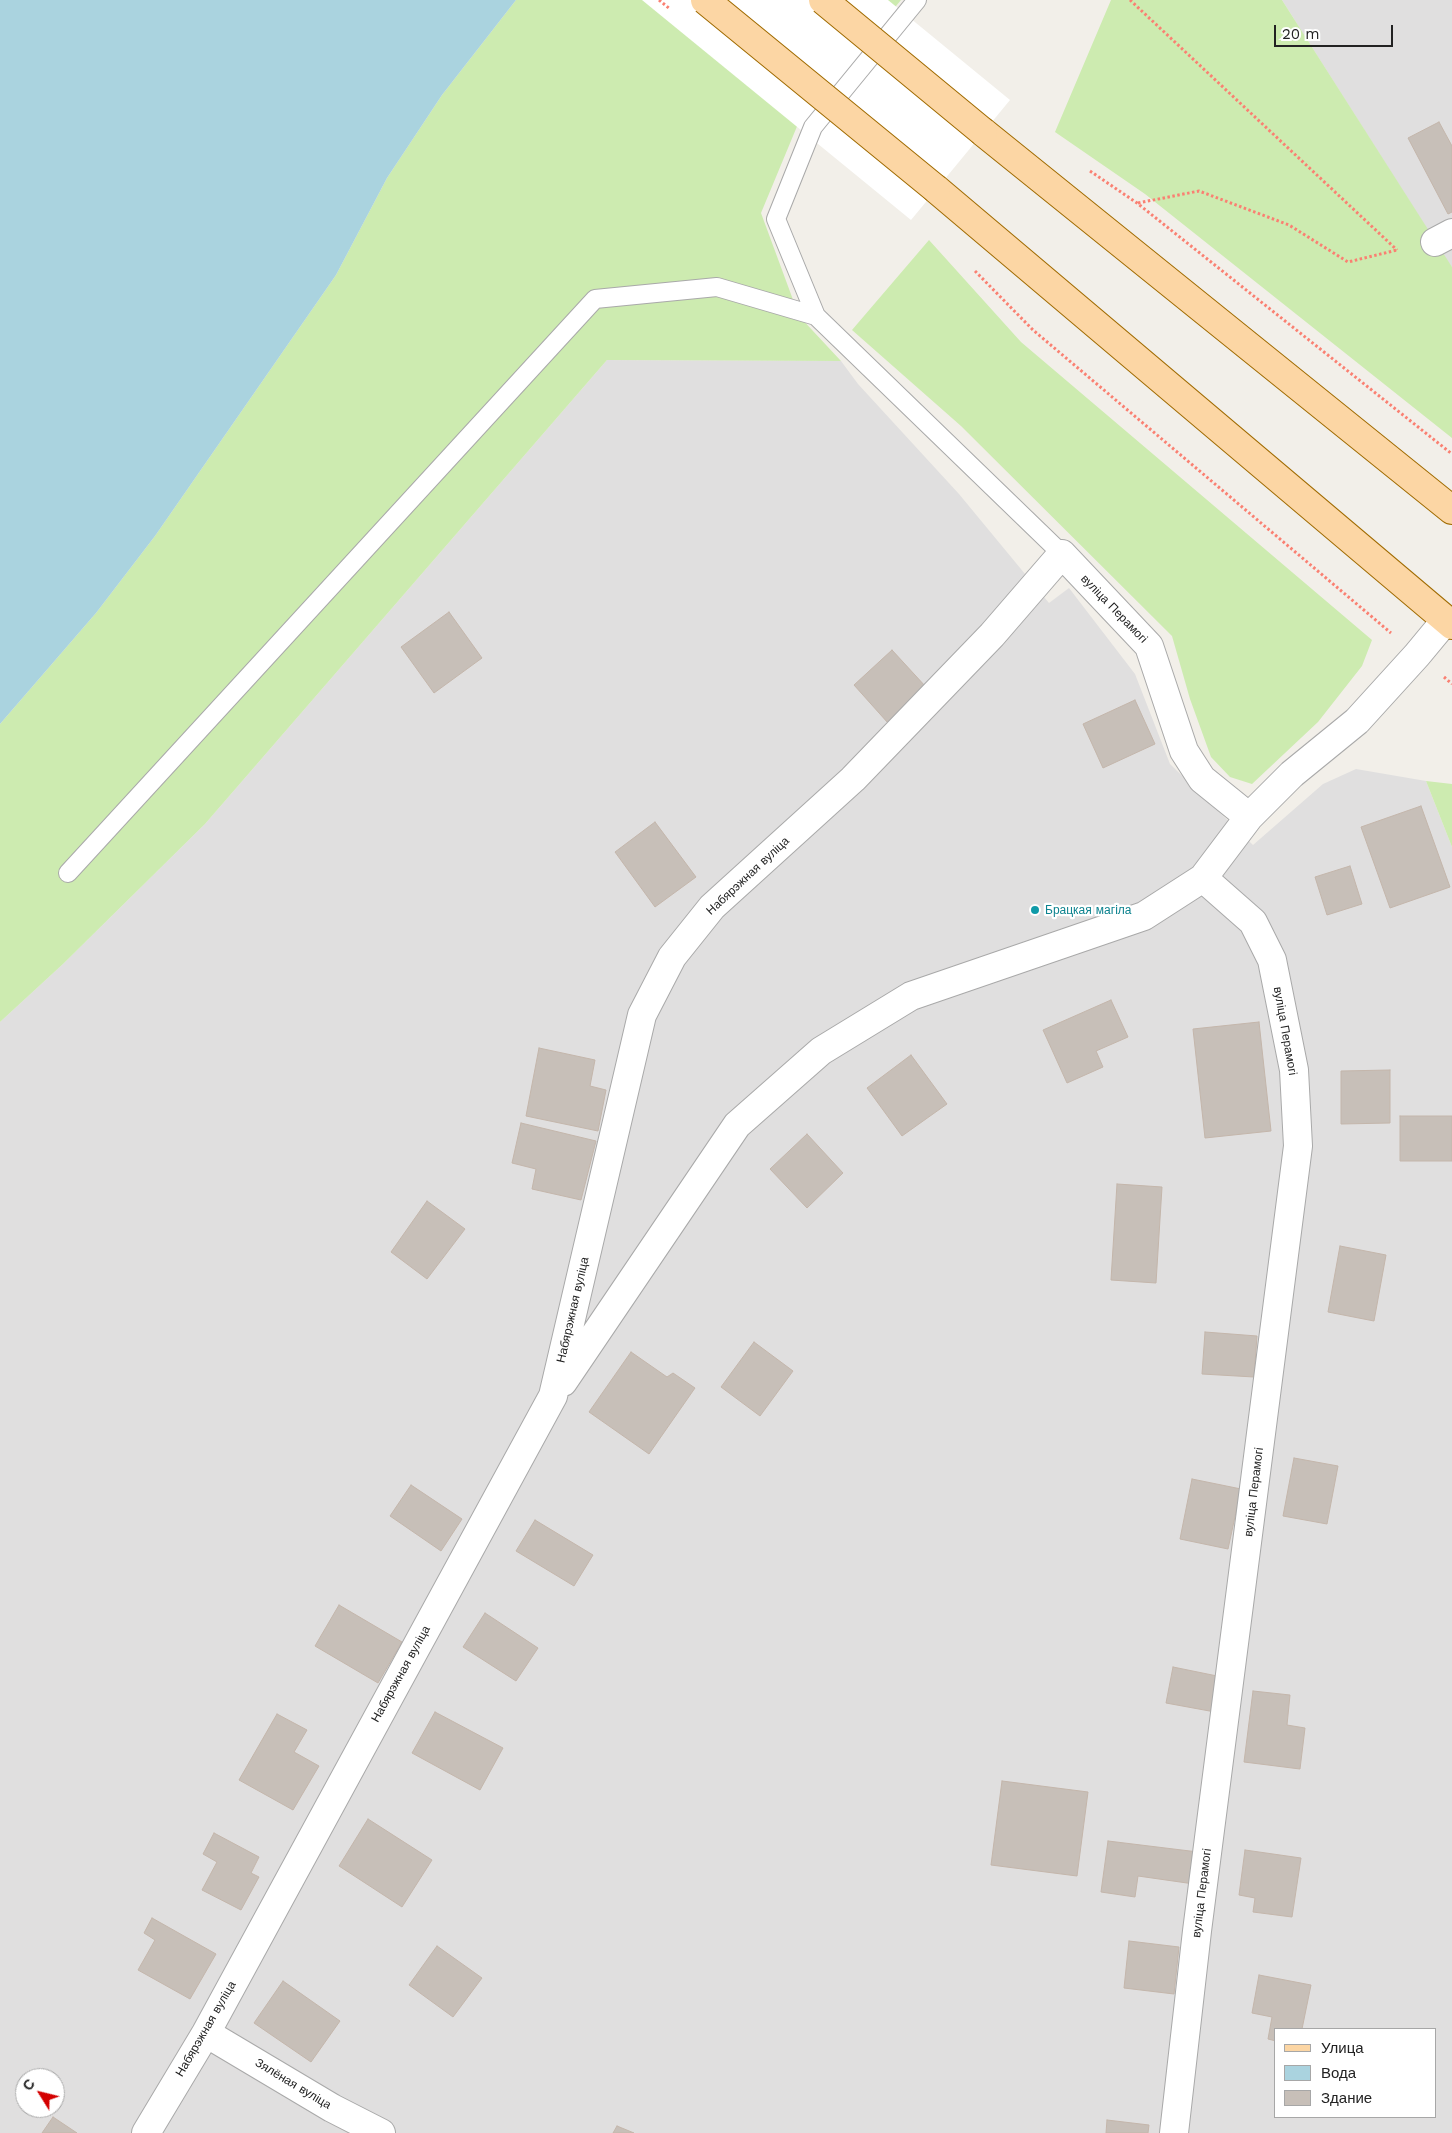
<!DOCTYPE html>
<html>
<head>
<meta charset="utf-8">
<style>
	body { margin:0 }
	#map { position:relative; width:1452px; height:2133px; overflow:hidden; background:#f2efe9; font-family:"Work Sans",sans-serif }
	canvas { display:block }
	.legend { position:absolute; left:1274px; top:2028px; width:162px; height:90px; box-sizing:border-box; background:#fff; border:1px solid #a7a7a7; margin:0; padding:6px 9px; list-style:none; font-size:15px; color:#222 }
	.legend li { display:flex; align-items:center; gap:10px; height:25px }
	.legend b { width:25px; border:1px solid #a7a7a7 }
	.north { position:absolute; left:15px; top:2068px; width:50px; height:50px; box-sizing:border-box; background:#fff; border:1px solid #a7a7a7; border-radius:50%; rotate:306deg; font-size:14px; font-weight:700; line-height:20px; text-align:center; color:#222 }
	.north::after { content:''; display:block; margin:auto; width:18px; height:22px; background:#d40000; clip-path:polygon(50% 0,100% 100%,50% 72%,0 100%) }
	.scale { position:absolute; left:1274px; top:25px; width:119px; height:22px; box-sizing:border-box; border:2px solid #222; border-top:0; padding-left:6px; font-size:15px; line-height:18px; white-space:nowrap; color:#222; -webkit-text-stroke:4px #fff; paint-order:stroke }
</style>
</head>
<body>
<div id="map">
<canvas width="1452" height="2133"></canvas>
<ul class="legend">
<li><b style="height:6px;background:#fcd6a4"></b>Улица</li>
<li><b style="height:14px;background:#aad3df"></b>Вода</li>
<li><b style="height:14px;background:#c7bfb8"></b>Здание</li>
</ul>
<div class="north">С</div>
<div class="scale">20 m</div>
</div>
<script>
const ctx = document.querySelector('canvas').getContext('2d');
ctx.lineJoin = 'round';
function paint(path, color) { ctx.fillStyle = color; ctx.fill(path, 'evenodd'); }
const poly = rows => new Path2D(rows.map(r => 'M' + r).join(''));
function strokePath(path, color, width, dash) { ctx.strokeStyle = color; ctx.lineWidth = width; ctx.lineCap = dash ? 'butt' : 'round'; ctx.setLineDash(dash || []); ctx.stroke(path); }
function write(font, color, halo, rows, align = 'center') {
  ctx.font = font + ' "Work Sans",sans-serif'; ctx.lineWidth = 4.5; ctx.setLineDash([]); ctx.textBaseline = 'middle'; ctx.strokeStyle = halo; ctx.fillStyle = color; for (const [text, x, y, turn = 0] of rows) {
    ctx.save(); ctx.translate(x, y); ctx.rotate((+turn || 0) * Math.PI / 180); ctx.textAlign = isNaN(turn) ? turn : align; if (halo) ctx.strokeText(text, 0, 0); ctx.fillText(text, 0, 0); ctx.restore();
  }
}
const residential = poly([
	[1282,0,1452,0,1452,267,1450,265],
	[607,360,841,361,858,384,959,494,1049,603,1069,588,1135,674,1170,764,1253,845,1323,784,1356,769,1426,781,1452,847,1452,2133,0,2133,0,1022,63,964,205,824],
	[1276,2029,1436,2029,1436,2117,1276,2117],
	[25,2078,55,2078,55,2108,25,2108]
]);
const grass = poly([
	[516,0,901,0,798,124,761,213,799,316,841,361,607,360,205,824,63,964,0,1022,0,724,96,613,155,536,336,275,387,178,442,95],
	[1111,0,1282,0,1452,267,1452,438,1145,194,1055,132],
	[929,240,1021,342,1372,640,1362,666,1318,722,1252,784,1230,777,1211,757,1190,699,1172,636,961,426,852,330],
	[1426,781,1452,784,1452,847]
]);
const water = poly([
	[0,0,516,0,442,95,387,178,336,275,155,536,96,613,0,724]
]);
const pier = poly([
	[642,0,888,0,1010,100,911,220]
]);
const building = poly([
	[1439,122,1452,146,1452,212,1448,214,1408,138,1439,122],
	[449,612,482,658,434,693,401,647,449,612],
	[892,650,926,687,888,723,854,685,892,650],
	[1135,700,1155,744,1103,768,1083,724,1135,700],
	[1421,806,1450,887,1390,908,1361,827,1421,806],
	[655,822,696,877,655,907,615,852,655,822],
	[1350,866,1362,904,1327,915,1315,877,1350,866],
	[1111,1000,1128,1037,1096,1051,1103,1067,1067,1083,1043,1030,1111,1000],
	[1259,1022,1271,1131,1205,1138,1193,1029,1259,1022],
	[539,1048,595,1060,590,1086,606,1090,598,1131,526,1116,539,1048],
	[911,1055,947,1104,902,1136,867,1088,911,1055],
	[1390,1070,1390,1123,1341,1124,1341,1071,1390,1070],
	[1400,1116,1452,1116,1452,1161,1400,1161,1400,1116],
	[521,1123,596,1141,581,1200,532,1189,536,1169,512,1163,521,1123],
	[807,1134,843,1173,807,1208,770,1169,807,1134],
	[1117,1184,1162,1187,1156,1283,1111,1280,1117,1184],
	[427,1201,465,1229,427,1279,391,1252,427,1201],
	[1340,1246,1386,1255,1374,1321,1328,1312,1340,1246],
	[1205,1332,1257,1336,1254,1377,1202,1374,1205,1332],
	[754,1342,793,1371,760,1416,721,1387,754,1342],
	[631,1352,667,1377,673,1373,695,1388,649,1454,589,1412,631,1352],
	[1294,1458,1338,1466,1327,1524,1283,1516,1294,1458],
	[1192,1479,1241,1489,1228,1549,1180,1539,1192,1479],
	[411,1485,462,1519,441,1551,390,1516,411,1485],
	[535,1520,593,1555,574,1586,516,1551,535,1520],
	[339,1605,402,1642,378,1683,315,1646,339,1605],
	[485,1613,538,1648,516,1681,463,1647,485,1613],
	[1173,1667,1222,1677,1215,1712,1166,1703,1173,1667],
	[1253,1691,1290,1695,1287,1725,1305,1728,1300,1769,1244,1762,1253,1691],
	[435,1712,503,1748,480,1790,412,1753,435,1712],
	[277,1714,307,1730,294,1752,319,1766,293,1810,239,1780,277,1714],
	[1002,1781,1088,1792,1077,1876,991,1865,1002,1781],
	[368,1819,432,1860,402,1907,339,1866,368,1819],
	[214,1833,259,1857,251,1873,259,1877,241,1910,202,1890,217,1862,203,1854,214,1833],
	[1108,1841,1198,1852,1194,1884,1138,1876,1135,1897,1101,1892,1108,1841],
	[1245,1850,1301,1858,1292,1917,1253,1912,1255,1898,1239,1895,1245,1850],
	[152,1918,216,1954,190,1999,138,1970,155,1940,144,1933,152,1918],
	[1129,1941,1179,1947,1174,1994,1124,1988,1129,1941],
	[437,1946,482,1978,453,2017,409,1985,437,1946],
	[1259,1975,1311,1985,1302,2029,1276,2029,1276,2041,1268,2039,1272,2017,1252,2013,1259,1975],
	[283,1981,340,2021,311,2062,254,2023,283,1981],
	[53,2117,77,2133,42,2133,53,2117],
	[1107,2120,1149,2125,1148,2133,1106,2133,1107,2120],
	[617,2126,634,2133,613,2133,617,2126]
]);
const path = poly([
	[1130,0,1397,250],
	[1090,171,1137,203,1452,454],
	[1138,203,1199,191,1289,225,1348,262,1397,250],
	[975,271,1033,330,1391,633],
	[1444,677,1452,684]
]);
const lane = poly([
	[917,0,813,127,776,219,816,316,1062,554],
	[68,873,595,299,717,287,816,316]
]);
const street = poly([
	[1435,242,1452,233],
	[563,1382,737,1125,821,1051,911,996,1144,916,1203,878,1249,817,1292,774,1357,721,1417,655,1446,620],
	[206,2033,332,2108,381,2133],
	[146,2133,206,2033,553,1396,642,1015,672,957,712,907,853,779,992,635,1062,554,1149,646,1184,751,1202,779,1249,817],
	[1174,2133,1197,1931,1298,1146,1294,1070,1272,960,1253,922,1203,878]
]);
const primary = poly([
	[983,132,1452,510],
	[936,189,1452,625]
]);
const pathBridge = poly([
	[659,0,670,9]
]);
const primaryBridge = poly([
	[705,0,936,189],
	[823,0,983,132]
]);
const markers = [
	[1035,910,5,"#0f9aa8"]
];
const streetNames = [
	["вуліца Перамогі",1114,609,46],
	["Набярэжная вуліца",748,876,-43],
	["вуліца Перамогі",1285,1031,80],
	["Набярэжная вуліца",573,1310,-77],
	["вуліца Перамогі",1254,1492,-83],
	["Набярэжная вуліца",401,1674,-61],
	["вуліца Перамогі",1202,1893,-83],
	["Набярэжная вуліца",206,2029,-60],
	["Зялёная вуліца",293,2084,31]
];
const cultureNames = [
	["Брацкая магіла",1045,910]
];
paint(residential, '#e0dfdf');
paint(grass, '#cdebb0');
paint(water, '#aad3df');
paint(pier, '#fff');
paint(building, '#c7bfb8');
strokePath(building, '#c4b6ab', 1);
strokePath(lane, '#a9a9a9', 20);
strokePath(street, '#a9a9a9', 30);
strokePath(primary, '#a06b00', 30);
strokePath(path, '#fa8072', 3, [2.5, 2.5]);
strokePath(lane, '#fff', 18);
strokePath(street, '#fff', 28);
strokePath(primary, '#fcd6a4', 28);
strokePath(primaryBridge, '#a06b00', 30, []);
strokePath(pathBridge, '#fa8072', 3, [2.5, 2.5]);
strokePath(primaryBridge, '#fcd6a4', 28);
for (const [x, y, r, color] of markers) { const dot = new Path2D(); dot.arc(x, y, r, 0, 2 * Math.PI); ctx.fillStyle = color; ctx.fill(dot); strokePath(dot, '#fff', 2); }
write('12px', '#222', '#fff', streetNames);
write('12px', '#0d838f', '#fff', cultureNames, 'left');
</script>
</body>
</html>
